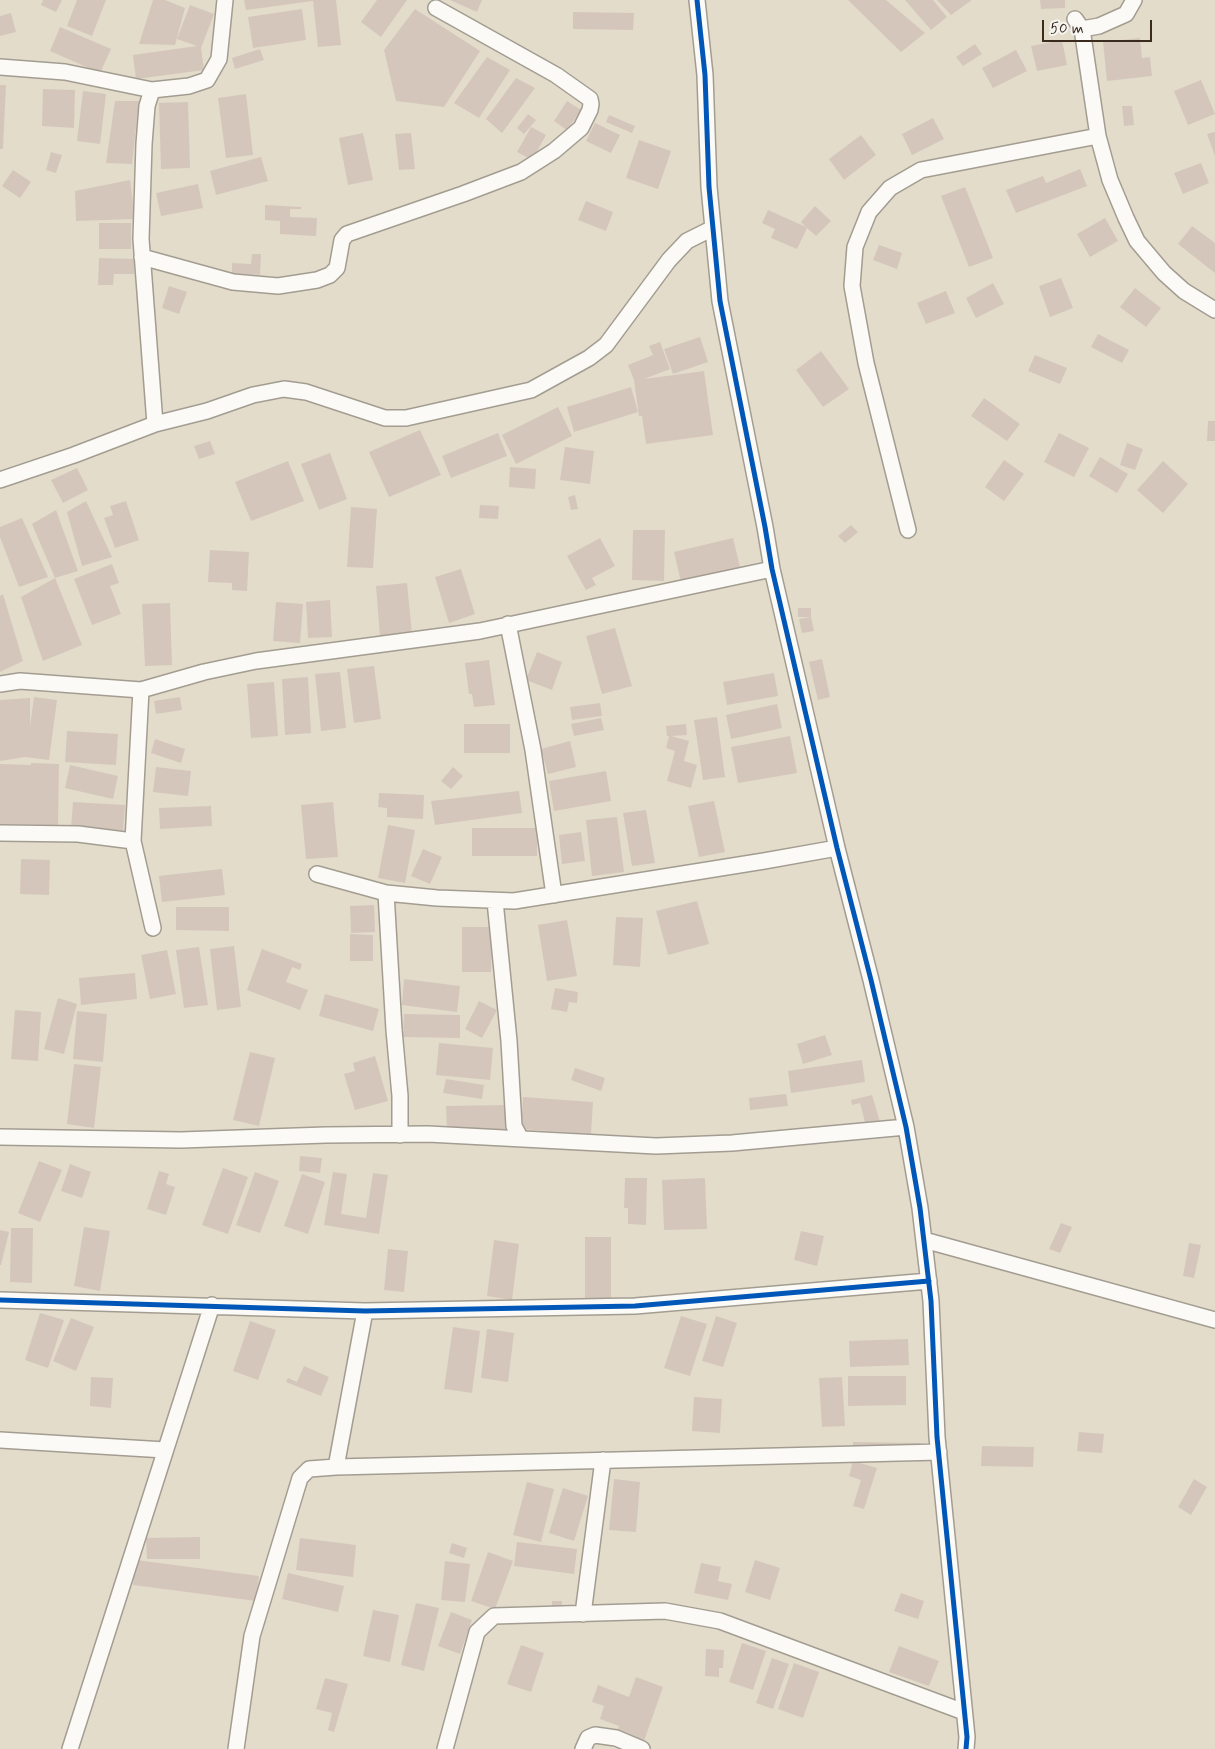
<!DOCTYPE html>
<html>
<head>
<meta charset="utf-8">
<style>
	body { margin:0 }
	#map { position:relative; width:1215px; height:1749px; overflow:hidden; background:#e3dccb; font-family:Mynerve,sans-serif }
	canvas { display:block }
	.scale { position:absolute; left:1042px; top:20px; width:110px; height:22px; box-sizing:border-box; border:2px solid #3b2a1e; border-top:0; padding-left:6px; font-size:15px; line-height:18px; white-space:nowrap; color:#3b2a1e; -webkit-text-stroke:4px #f6f6f2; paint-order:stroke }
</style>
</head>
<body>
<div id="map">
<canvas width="1215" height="1749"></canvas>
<div class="scale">50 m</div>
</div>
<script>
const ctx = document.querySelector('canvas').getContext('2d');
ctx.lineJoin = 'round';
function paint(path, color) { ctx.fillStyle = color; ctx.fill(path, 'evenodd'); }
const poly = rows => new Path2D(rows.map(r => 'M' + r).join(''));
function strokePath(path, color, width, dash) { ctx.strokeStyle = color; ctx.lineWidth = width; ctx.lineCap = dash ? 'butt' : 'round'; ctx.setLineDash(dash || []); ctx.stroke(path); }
const building = poly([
	[43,0,62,0,56,12,41,5],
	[77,0,106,0,92,36,67,26],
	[153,0,165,0,185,8,175,45,139,44],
	[244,0,336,0,341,45,318,47,313,1,246,10],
	[377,0,407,0,381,37,361,22],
	[450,0,482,0,477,12],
	[848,0,886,0,925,33,901,52],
	[905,0,933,0,947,17,931,30],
	[937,0,972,0,951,15],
	[1040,0,1065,0,1065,8,1041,9],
	[190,5,214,14,201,48,204,70,136,79,133,55,197,46,177,39],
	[302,9,306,40,253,48,248,17],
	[415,9,480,51,444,107,396,101,384,50],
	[573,12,634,13,633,30,573,29],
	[11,13,16,32,0,36,0,16],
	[60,27,111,49,100,73,50,51],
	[1140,38,1142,58,1150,57,1152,76,1107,81,1103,42],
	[1062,40,1067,65,1037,71,1031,46],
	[975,44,982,54,963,66,956,57],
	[260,49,264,60,235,69,232,58],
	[1016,50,1027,71,993,88,982,68],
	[487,57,510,70,479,118,454,103],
	[516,78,535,88,502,133,486,119],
	[1201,80,1215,114,1188,125,1174,91],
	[0,85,6,85,3,149,0,149],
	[43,89,75,90,74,128,42,126],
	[83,91,106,94,100,144,77,141],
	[246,94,253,155,226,158,218,98],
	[115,101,139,101,132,164,106,163],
	[567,101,581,110,567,130,554,121],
	[188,102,190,168,161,169,159,103],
	[1122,106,1132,106,1134,125,1124,126],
	[528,114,536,120,524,134,517,128],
	[609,115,635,126,632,133,606,122],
	[933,118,944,139,912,155,902,134],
	[595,123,620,135,611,153,586,141],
	[531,127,546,135,532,160,517,152],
	[1215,132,1215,156,1207,134],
	[363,133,373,180,348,185,339,138],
	[411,133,415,169,399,170,395,134],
	[861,135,876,155,844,180,829,159],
	[639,140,671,151,658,189,626,178],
	[51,152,62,155,56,173,46,170],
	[261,157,268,181,216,195,210,171],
	[1201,163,1209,183,1183,194,1174,173],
	[1080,169,1087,186,1016,213,1006,190,1043,176,1046,183],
	[13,170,31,182,20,198,2,186],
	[130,180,135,219,76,221,75,191],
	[198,184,203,208,161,216,156,193],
	[965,187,993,258,969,267,941,196],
	[586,201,613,212,606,231,578,220],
	[265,205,301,207,301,209,290,209,290,217,317,218,316,236,280,234,280,221,265,220],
	[815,206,831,221,816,236,807,228,797,249,771,238,775,229,762,223,768,210,806,227,801,222],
	[1105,218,1118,241,1090,257,1077,234],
	[99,223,131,223,131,249,99,249],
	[1192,226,1215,243,1215,273,1178,244],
	[879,245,902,253,897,269,873,260],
	[252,254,261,254,260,275,232,273,232,263,251,264],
	[99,258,135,259,134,274,114,274,113,285,98,285],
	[1061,278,1073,308,1050,317,1039,286],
	[993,283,1004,304,976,318,966,298],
	[169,286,187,292,179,314,162,308],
	[1135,288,1161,308,1146,327,1120,307],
	[946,291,955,313,926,324,917,303],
	[1098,334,1129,350,1122,363,1091,347],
	[700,337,708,362,673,374,664,349],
	[660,342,670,369,644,379,704,371,713,435,646,444,642,416,639,416,634,380,628,365,653,355,649,346],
	[821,351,849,389,823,407,796,370],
	[1035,355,1067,368,1060,384,1028,371],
	[631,387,638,412,574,432,567,407],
	[984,398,1020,424,1007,441,971,416],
	[558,407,572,436,516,464,502,435],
	[1208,421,1215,421,1215,441,1207,441],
	[420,430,441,475,389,497,369,452],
	[498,433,507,456,451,478,442,456],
	[1059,433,1089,448,1074,477,1044,462],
	[210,441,215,454,199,459,194,446],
	[1127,443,1143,449,1135,470,1120,465],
	[565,447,594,451,590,484,560,480],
	[330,453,347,499,319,510,301,464],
	[1100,457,1128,474,1117,493,1089,476],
	[1004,460,1024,474,1004,501,985,487],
	[288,461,304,501,251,521,235,482],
	[1163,461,1188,484,1163,513,1137,490],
	[510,467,536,469,535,489,509,487],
	[77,468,88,490,63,503,51,480],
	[575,495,578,509,571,510,568,497],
	[86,501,112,557,82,566,67,512],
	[126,501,139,540,115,548,104,518,113,515,110,506],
	[480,505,499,506,498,519,479,518],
	[351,507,377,509,373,568,347,567],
	[56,510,78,571,55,578,32,524],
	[22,518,48,577,19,587,0,537,0,527],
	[851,525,858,532,845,543,838,536],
	[633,530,665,530,664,581,632,580],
	[600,538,615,566,592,578,596,585,586,590,567,556],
	[733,538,740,567,681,582,674,552],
	[210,550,249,552,247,591,232,590,232,583,208,582],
	[112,564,119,583,110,586,121,614,92,625,74,579],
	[461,569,475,614,449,623,435,577],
	[55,578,82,645,43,661,21,597],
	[407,583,412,634,380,637,376,586],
	[3,594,23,661,0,672,0,596],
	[330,600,332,637,308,638,306,602],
	[276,602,303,604,300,643,273,641],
	[170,603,172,665,145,666,142,604],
	[798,608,811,608,811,617,798,617],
	[811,617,814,631,802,633,799,619],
	[615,628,632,686,602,694,586,636],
	[537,652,562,662,552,690,526,680],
	[822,659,830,697,818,700,809,662],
	[489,660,495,705,474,707,472,694,469,694,465,663],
	[374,666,381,719,354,723,347,669],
	[340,672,346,728,321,731,315,674],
	[774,673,778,696,727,705,723,682],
	[308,677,311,733,285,735,282,679],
	[274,682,278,736,251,738,247,684],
	[34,697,57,700,49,760,25,757,0,761,0,700,30,698,30,726],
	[180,697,182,710,156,714,154,701],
	[600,703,602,716,572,720,570,707],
	[777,704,782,728,731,739,726,715],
	[717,717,725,777,703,780,694,720],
	[601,718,604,730,574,736,571,724],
	[464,724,510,724,510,753,464,753],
	[686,724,687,735,671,736,689,741,684,761,697,765,691,788,667,781,675,751,666,748,669,736,667,736,666,726],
	[67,731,118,734,116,765,65,762],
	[790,736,797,773,738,783,731,747],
	[155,739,185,749,181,763,151,753],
	[570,741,576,767,548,774,541,749],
	[31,763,59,764,58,825,0,824,0,764,31,765],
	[70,765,118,776,113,799,65,788],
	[156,767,191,771,188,796,153,792],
	[453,767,463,776,451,789,441,781],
	[606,771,611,801,554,811,549,781],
	[519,791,522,813,435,825,431,801],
	[379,793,424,795,423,819,387,817,387,808,378,807],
	[714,801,725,852,699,857,688,806],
	[73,802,125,805,123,831,71,828],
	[333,802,338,857,306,859,301,805],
	[211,806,212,826,160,829,159,808],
	[646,810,655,863,632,866,623,813],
	[617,817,624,872,592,876,586,820],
	[388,825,415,830,405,883,378,878],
	[472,828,537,828,537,856,472,856],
	[581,832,585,861,562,864,559,835],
	[423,849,442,857,430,884,411,876],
	[21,859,50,860,49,895,20,894],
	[222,869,225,895,162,902,159,876],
	[697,901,709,944,668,955,656,911],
	[374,905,375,932,351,933,350,906],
	[176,907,229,907,229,931,176,930],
	[616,917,643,918,640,967,613,965],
	[567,920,577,976,547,981,538,925],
	[462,927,492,927,491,972,462,972],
	[350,934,373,935,373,961,350,961],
	[234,946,241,1007,217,1010,210,949],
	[199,947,208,1005,184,1008,176,950],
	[262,949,302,964,300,970,292,967,286,982,308,990,300,1010,247,990],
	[167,950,176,994,150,999,141,955],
	[135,973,137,999,81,1005,79,978],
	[404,979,460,986,457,1012,402,1005],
	[555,988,578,992,577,1003,569,1002,567,1012,551,1009],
	[325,994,379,1009,373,1031,319,1016],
	[58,998,77,1004,64,1054,44,1049],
	[479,1001,497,1010,482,1038,465,1029],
	[15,1010,41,1012,38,1061,11,1059],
	[77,1011,107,1014,103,1062,73,1059],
	[404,1014,460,1015,460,1038,403,1037],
	[825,1035,832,1055,803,1064,797,1044],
	[439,1043,493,1048,490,1080,436,1075],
	[250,1052,275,1058,259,1126,233,1120],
	[375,1056,388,1101,355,1110,344,1074,355,1071,353,1063],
	[862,1060,865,1082,791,1093,788,1071],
	[74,1064,101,1067,94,1128,67,1124],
	[575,1068,605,1078,601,1091,571,1080],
	[446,1079,484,1085,482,1099,443,1093],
	[786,1094,788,1106,750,1110,749,1098],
	[872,1095,880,1122,866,1126,860,1103,852,1105,851,1100],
	[523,1097,593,1102,591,1134,521,1129],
	[505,1105,505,1129,447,1130,446,1106],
	[300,1156,322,1158,320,1173,299,1171],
	[39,1161,62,1170,40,1222,18,1213],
	[70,1164,91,1172,82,1198,61,1191],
	[223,1168,248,1177,228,1234,202,1225],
	[159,1171,169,1174,166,1184,175,1187,166,1215,147,1209],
	[255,1172,279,1181,260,1233,236,1225],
	[333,1172,347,1174,341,1214,366,1218,373,1173,388,1175,379,1234,324,1225],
	[302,1174,325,1182,308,1234,284,1226],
	[625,1178,647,1178,646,1225,628,1224,628,1208,624,1208],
	[705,1178,707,1229,664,1230,662,1180],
	[1061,1223,1072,1227,1060,1253,1049,1249],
	[84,1227,110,1231,100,1291,74,1286],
	[11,1228,33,1228,32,1283,10,1282],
	[0,1230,9,1232,1,1265,0,1265],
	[801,1231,824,1236,817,1266,794,1260],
	[585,1237,611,1237,611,1298,585,1298],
	[494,1240,519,1244,512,1300,487,1296],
	[1189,1243,1201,1245,1194,1278,1183,1276],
	[388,1249,408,1251,404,1292,384,1290],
	[40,1313,64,1320,48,1368,25,1360],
	[681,1316,707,1324,690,1376,664,1368],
	[716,1316,737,1323,723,1367,702,1361],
	[71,1318,94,1327,76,1371,53,1361],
	[250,1321,276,1330,258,1380,233,1371],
	[453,1327,480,1331,472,1393,444,1389],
	[487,1329,514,1333,508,1382,481,1378],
	[908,1339,909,1365,850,1367,849,1341],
	[304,1366,329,1377,321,1396,286,1382,288,1378,297,1382],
	[848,1376,906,1376,906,1405,848,1406],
	[91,1377,113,1378,111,1408,90,1406],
	[842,1377,845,1426,822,1427,819,1378],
	[694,1397,722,1399,720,1433,692,1431],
	[1079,1432,1104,1434,1102,1453,1077,1451],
	[853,1442,920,1443,919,1456,853,1455],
	[982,1446,1034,1447,1033,1467,981,1466],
	[853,1461,877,1468,864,1509,853,1506,861,1480,849,1476],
	[614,1479,640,1482,636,1532,609,1530],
	[1194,1479,1207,1487,1191,1515,1178,1507],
	[527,1482,554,1489,541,1542,513,1535],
	[563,1488,588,1496,574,1541,549,1533],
	[200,1537,200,1559,147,1559,146,1538],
	[300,1538,356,1545,353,1577,296,1570],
	[517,1542,577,1549,574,1574,514,1566],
	[452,1543,467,1548,464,1558,449,1553],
	[488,1552,513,1561,495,1609,471,1601],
	[136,1560,259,1576,256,1601,133,1585],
	[755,1560,780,1568,770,1600,745,1592],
	[445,1561,470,1564,465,1602,441,1600],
	[701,1563,721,1567,718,1581,732,1584,728,1600,694,1593],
	[288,1573,344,1586,338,1612,282,1599],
	[901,1593,924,1601,918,1619,894,1611],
	[552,1601,562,1601,562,1607,552,1607],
	[416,1603,439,1608,424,1671,401,1665],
	[373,1610,399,1615,390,1662,363,1656],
	[451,1612,472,1620,460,1654,438,1646],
	[742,1643,766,1651,753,1690,729,1682],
	[521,1645,544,1653,531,1692,507,1684],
	[899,1646,939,1661,929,1686,889,1672],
	[706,1649,724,1650,723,1668,719,1668,719,1677,705,1676],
	[772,1658,789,1664,773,1709,756,1703],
	[794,1663,819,1672,803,1718,778,1709],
	[636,1677,663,1687,644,1741,617,1731,619,1726,600,1719,604,1706,592,1702,598,1685,629,1697],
	[325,1678,348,1684,334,1732,328,1730,332,1713,316,1709]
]);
const street = poly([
	[697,0,705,75,709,187,720,301,765,527,772,569,837,848,871,980,906,1127,920,1208,931,1301,937,1437,967,1737,966,1749],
	[1075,19,1082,29,1098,136,1110,180,1126,218,1137,241,1164,273,1184,291,1215,310],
	[1082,29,1099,26,1126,14,1134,0],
	[0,67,65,72,152,90],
	[142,257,233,282,278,286,317,280,330,275,337,268,342,240,347,234,463,194,521,172,554,151,581,128,590,110,591,104,590,99,556,75,436,8],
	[155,424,141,239,144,144,147,106,152,90,189,86,207,80,219,59,225,0],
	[0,480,74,455,155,424,207,411,253,395,284,389,306,392,385,418,406,418,531,390,589,358,606,345,669,260,687,241,713,228],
	[908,530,866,363,852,286,855,247,869,212,890,188,921,170,1098,136],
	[508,624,533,750,554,895],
	[0,684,20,681,141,690,204,672,256,661,480,631,772,569],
	[141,690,133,841,153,928],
	[0,833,78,834,133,841],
	[317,874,386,893,437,898,514,901,764,861,837,848],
	[386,893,394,1030,400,1096,400,1135],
	[495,901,509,1041,514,1126,521,1139],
	[0,1137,181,1140,326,1135,428,1134,656,1146,732,1143,906,1127],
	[924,1240,1215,1320],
	[0,1300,365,1311,635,1306,929,1281],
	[0,1440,165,1450],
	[336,1467,365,1311],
	[583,1614,603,1460],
	[70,1749,212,1305],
	[236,1749,252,1636,300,1478,309,1469,336,1467,939,1452],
	[445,1749,477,1632,494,1616,665,1611,720,1621,964,1712],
	[583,1749,588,1738,595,1735,616,1738,642,1749]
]);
const cycleway = poly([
	[697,0,705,75,709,187,720,301,765,527,772,569,837,848,871,980,906,1127,920,1208,931,1301,937,1437,967,1737,966,1749],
	[0,1300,365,1311,635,1306,929,1281]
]);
paint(building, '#d5c6bc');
strokePath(street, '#a39d91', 18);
strokePath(street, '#fbfaf7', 15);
strokePath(cycleway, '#0057b8', 5);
</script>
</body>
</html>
